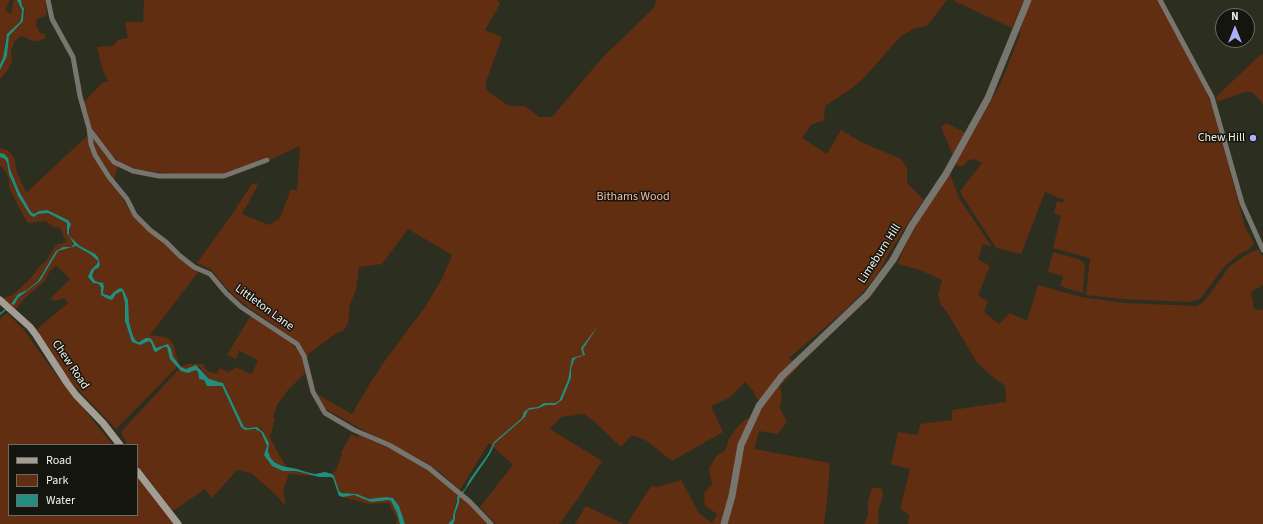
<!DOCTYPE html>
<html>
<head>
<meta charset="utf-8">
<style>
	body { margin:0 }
	#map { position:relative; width:1263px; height:524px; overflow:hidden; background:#2c2e20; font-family:"Source Sans 3",sans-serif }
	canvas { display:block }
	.legend { position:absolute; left:8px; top:444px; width:130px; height:72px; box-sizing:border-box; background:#15150f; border:1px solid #6d6d66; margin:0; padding:5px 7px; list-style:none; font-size:12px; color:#f0f2e9 }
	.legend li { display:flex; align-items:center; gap:8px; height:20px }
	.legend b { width:20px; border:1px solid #6d6d66 }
	.north { position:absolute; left:1215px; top:8px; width:40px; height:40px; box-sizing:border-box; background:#15150f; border:1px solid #6d6d66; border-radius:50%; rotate:0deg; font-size:11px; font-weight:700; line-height:16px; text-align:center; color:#f0f2e9 }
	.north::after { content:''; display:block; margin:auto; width:14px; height:18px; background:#aab0fb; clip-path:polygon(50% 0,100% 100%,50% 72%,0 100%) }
</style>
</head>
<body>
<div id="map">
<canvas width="1263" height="524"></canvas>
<ul class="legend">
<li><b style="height:5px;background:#a49d94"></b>Road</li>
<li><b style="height:11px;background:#622e11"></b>Park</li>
<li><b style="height:11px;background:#248e7e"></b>Water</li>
</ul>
<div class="north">N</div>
</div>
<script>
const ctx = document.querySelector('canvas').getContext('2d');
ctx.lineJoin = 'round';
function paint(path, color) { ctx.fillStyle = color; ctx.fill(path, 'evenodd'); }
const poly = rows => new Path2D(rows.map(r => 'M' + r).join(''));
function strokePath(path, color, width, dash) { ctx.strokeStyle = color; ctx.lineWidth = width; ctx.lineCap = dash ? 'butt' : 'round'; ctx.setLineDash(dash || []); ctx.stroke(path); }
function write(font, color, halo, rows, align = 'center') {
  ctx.font = font + ' "Source Sans 3",sans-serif'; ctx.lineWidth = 3; ctx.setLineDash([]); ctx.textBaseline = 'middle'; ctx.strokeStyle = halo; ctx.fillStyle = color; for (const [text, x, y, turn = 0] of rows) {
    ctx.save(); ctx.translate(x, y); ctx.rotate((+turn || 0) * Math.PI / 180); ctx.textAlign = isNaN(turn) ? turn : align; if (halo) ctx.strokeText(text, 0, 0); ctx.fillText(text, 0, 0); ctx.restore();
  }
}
const green = poly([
	[0,0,10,0,5,10,11,14,14,0,17,0,22,12,20,22,6,36,3,58,0,64],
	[21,0,45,0,47,15,37,19,36,25,40,33,45,34,46,38,38,41,33,41,22,36,18,38,14,42,11,51,12,61,7,71,0,79,0,70,7,56,9,36,23,21,25,13],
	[144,0,497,0,500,4,485,30,502,37,486,82,486,90,509,106,525,106,539,117,552,117,603,57,654,8,656,0,947,0,927,26,915,28,900,37,865,77,851,89,825,106,824,120,811,125,802,138,827,154,841,130,863,143,901,159,907,168,907,183,924,200,919,206,889,253,879,272,863,292,843,312,789,358,799,366,780,386,782,397,780,408,787,422,778,434,759,431,754,449,830,463,827,501,824,524,627,524,651,486,657,487,681,480,699,513,712,523,717,514,705,506,704,493,712,484,709,469,717,455,725,451,729,439,739,425,746,419,757,416,760,401,755,396,754,392,745,382,729,398,711,406,723,432,672,461,647,441,632,435,621,447,595,422,584,414,561,417,550,429,602,461,577,500,559,524,496,524,480,507,513,465,489,443,460,490,440,472,423,461,363,430,326,409,318,395,352,414,369,385,384,362,425,307,442,279,452,255,408,229,382,264,359,267,356,290,350,304,348,323,344,330,335,334,308,354,308,359,298,343,270,322,248,307,233,295,211,270,197,263,230,217,252,184,259,183,242,214,269,225,280,218,291,189,297,191,300,146,270,160,268,157,223,174,179,175,136,169,122,164,112,156,96,135,90,124,84,102,102,83,108,81,102,68,97,47,113,46,118,40,128,38,125,22,143,22],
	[952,0,1024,0,1012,28],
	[1030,0,1157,0,1204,87,1212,105,1245,227,1254,243,1249,249,1238,255,1224,267,1200,299,1188,302,1122,299,1086,295,1090,258,1053,248,1061,216,1054,213,1057,201,1063,203,1064,200,1045,192,1021,254,996,248,963,197,960,191,982,163,974,159,968,161,962,167,955,164,1000,85,1020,35,1020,31],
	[1263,54,1263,105,1260,100,1253,93,1249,92,1244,92,1217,102,1216,97,1257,58],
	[946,123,966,133,953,155,941,127],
	[91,134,118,166,114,179,95,151],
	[87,136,90,148,104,174,119,193,133,216,143,226,199,271,150,335,165,337,171,341,174,346,179,365,172,357,171,349,162,345,159,348,155,348,151,339,148,338,140,341,136,341,133,336,129,322,127,299,123,289,120,288,115,291,110,296,104,294,103,291,104,287,100,281,95,281,92,276,94,270,98,268,100,264,98,257,80,246,69,236,71,223,68,220,43,210,34,214,31,212,19,191,10,169,9,162,4,154,0,153,0,148,8,150,15,159,16,170,26,193],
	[0,157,5,159,14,188,23,204,35,217,38,214,41,213,48,213,67,223,67,233,74,244,71,247,60,248,43,272,38,281,27,290,18,294,11,304,40,281,58,251,76,246,90,254,98,261,97,265,91,270,89,279,93,283,99,284,101,288,101,295,115,297,116,294,122,291,125,303,125,321,132,342,140,345,149,341,151,343,152,348,158,351,164,347,167,347,169,354,177,367,116,429,68,379,37,329,68,303,64,298,55,301,50,299,70,279,56,265,50,271,44,282,25,298,15,310,3,301,5,297,11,296,28,281,42,264,46,261,56,245,65,242,66,240,63,236,62,231,59,227,53,227,45,221,30,223,27,222,12,194,9,187,9,179,3,168,0,165],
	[950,174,959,198,992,247,983,244,978,259,990,266,978,295,988,302,984,312,999,324,1010,313,1027,321,1038,285,1081,297,1125,303,1197,306,1202,303,1207,298,1229,267,1244,256,1258,249,1263,257,1263,285,1251,292,1254,309,1263,310,1263,524,908,524,909,515,900,509,910,469,891,464,898,432,918,435,920,424,952,420,952,410,1006,402,1005,386,988,373,976,361,947,312,941,305,938,295,942,280,920,270,898,264,901,255,918,221],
	[1053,252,1079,259,1084,263,1085,267,1083,293,1060,286,1063,276,1048,272],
	[7,313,24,330,57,376,113,445,9,445,9,515,137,515,137,477,174,524,0,524,0,319],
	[251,315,289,341,295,347,302,357,306,372,288,390,277,405,273,417,275,419,270,437,277,451,287,468,276,463,271,459,268,452,269,443,261,428,244,427,224,385,220,381,213,381,209,379,199,366,186,369,181,367,182,366,188,364,203,364,207,371,213,373,217,374,220,368,229,372,236,367,252,374,258,360,239,351,236,359,227,355],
	[179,369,188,373,196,370,198,372,199,379,204,380,205,384,210,386,222,386,241,427,250,430,258,430,261,432,267,446,264,455,272,466,283,471,296,471,314,476,289,474,283,490,286,506,275,494,251,473,237,470,212,498,205,489,173,511,137,464,137,445,127,445,121,432],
	[351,434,357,437,359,435,389,448,409,459,432,473,459,495,457,497,452,521,448,524,405,524,399,506,393,498,369,499,357,494,346,493,339,491,334,476,332,474,336,470,342,455,341,453],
	[872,488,881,488,883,493,880,506,878,511,879,522,877,524,864,524,868,515,868,501],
	[350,495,358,496,371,502,387,499,391,501,397,513,400,524,396,524,397,519,389,503,369,504,343,497],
	[461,496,489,524,453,524,455,519,455,514,459,503,459,499],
	[586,506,624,524,575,524]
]);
const water = poly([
	[17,0,21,0,22,6,24,8,23,21,9,36,7,56,0,70,0,64,3,58,7,34,20,22,21,19,22,10],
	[0,153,4,154,8,158,10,169,19,191,31,212,34,214,39,211,47,210,68,220,71,224,69,230,69,236,80,246,95,254,98,257,100,265,98,268,94,270,92,276,95,281,103,283,104,287,103,293,104,294,110,296,115,291,120,288,123,289,128,300,129,322,133,336,136,341,139,342,146,338,150,338,152,340,156,348,168,344,171,349,173,357,181,367,186,369,196,365,209,379,223,383,244,427,248,428,257,427,263,432,269,443,268,451,270,457,274,462,282,466,297,469,306,472,315,474,325,472,332,474,334,476,339,491,342,493,357,494,369,499,386,497,393,498,399,506,405,524,400,524,397,513,391,501,389,500,371,502,354,495,343,497,339,496,333,478,331,477,319,477,296,471,283,471,272,466,264,455,267,446,261,432,255,429,245,430,241,427,222,386,207,386,204,380,199,379,198,372,196,370,188,373,181,371,170,359,167,347,164,347,156,352,154,351,151,343,149,341,140,345,132,342,125,321,125,303,122,291,116,294,112,300,108,299,101,295,101,288,99,284,93,283,88,277,91,270,97,264,98,261,90,254,76,246,58,251,40,281,18,298,14,305,11,304,18,294,27,290,38,281,56,251,63,247,71,247,74,244,67,233,67,223,48,213,38,214,34,217,30,215,18,196,9,174,7,163,5,159,0,157],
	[598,326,583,349,585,355,576,358,574,360,571,369,571,378,562,400,555,405,546,405,539,408,528,410,525,417,495,443,490,454,459,499,459,503,455,514,455,519,454,522,453,524,448,524,453,519,453,515,457,502,457,497,465,489,470,479,488,454,494,442,522,418,524,412,529,408,538,407,544,403,555,403,559,401,568,380,572,358,583,355,581,348]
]);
const stream = poly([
	[0,314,5,310]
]);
const minor = poly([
	[48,0,52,19,73,57,80,96,89,128,91,144,95,155,109,177,127,199,135,215,150,230,166,242,180,256,194,267,210,274,226,293,241,307,297,344,304,356,313,392,325,413,354,430,389,445,429,468,470,502,491,524],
	[1160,0,1212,97,1242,203,1263,250],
	[89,129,114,162,133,171,159,176,224,176,267,160]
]);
const tertiary = poly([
	[724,524,732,496,741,445,759,406,782,376,867,295,893,260,912,225,946,174,988,98,1028,0]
]);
const secondary = poly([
	[0,300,30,327,36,335,67,383,76,395,103,423,120,445],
	[137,471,178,524]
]);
const markers = [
	[1253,138,4,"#aab0fb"]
];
const poiNames = [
	["Chew Hill",1245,138]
];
const parkNames = [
	["Bithams Wood",633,197]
];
const streetNames = [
	["Limeburn Hill",880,254,-57],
	["Littleton Lane",264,308,36],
	["Chew Road",70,365,56]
];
paint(green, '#622e11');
paint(water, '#248e7e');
strokePath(stream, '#248e7e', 1.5);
strokePath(minor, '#78756e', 5);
strokePath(tertiary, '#78756e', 7);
strokePath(secondary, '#a49d94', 7);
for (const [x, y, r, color] of markers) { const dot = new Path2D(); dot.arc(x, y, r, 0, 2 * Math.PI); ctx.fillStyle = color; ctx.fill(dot); strokePath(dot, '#15150f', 1.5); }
write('12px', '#f0f2e9', '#15150f', poiNames, 'right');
write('12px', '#f6bda2', '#15150f', parkNames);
write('12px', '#f0f2e9', '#15150f', streetNames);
</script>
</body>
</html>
